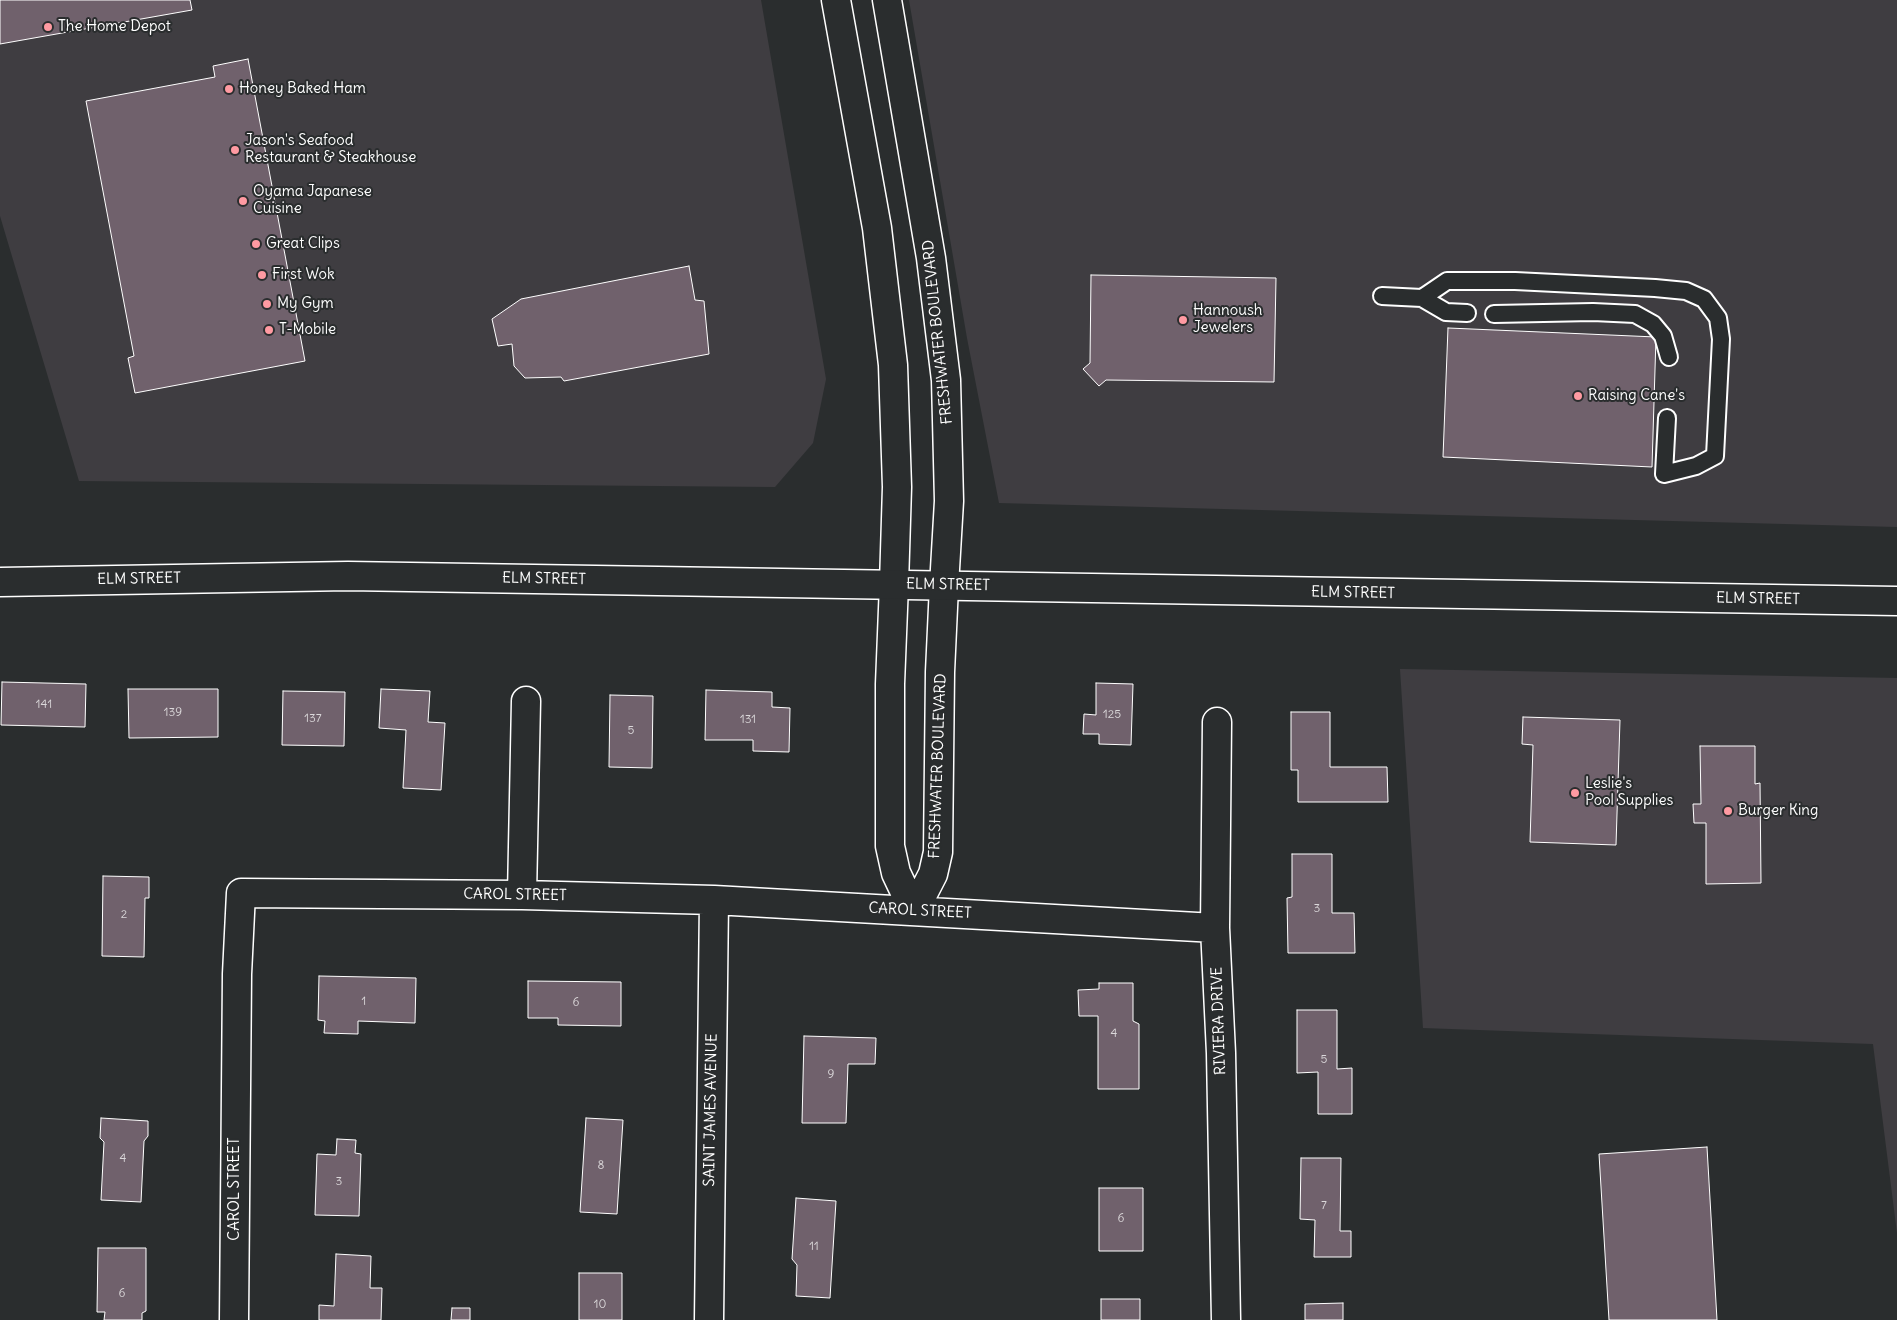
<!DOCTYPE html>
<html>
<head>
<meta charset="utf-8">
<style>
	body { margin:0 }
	canvas { display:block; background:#2a2d2e }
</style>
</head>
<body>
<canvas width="1897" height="1320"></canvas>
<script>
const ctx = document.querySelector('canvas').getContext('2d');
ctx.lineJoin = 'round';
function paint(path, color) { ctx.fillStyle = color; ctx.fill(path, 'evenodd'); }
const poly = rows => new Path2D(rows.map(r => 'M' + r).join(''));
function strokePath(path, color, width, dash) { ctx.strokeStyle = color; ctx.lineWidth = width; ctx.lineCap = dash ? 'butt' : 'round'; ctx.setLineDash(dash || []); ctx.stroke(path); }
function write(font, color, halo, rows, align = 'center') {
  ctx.font = font + ' Delius,sans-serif'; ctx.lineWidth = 4; ctx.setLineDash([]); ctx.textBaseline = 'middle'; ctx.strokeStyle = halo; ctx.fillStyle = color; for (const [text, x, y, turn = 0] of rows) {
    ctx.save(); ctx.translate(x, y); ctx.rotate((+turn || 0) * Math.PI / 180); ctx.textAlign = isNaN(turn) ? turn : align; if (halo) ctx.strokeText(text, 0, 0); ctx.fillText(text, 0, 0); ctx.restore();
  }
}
const built = poly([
	[0,0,761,0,826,379,813,443,775,487,79,481,0,216],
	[909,0,1897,0,1897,527,999,503,967,338],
	[1400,669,1897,678,1897,1233,1873,1044,1423,1028]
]);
const building = poly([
	[0,0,190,0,192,10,0,44,0,0],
	[248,59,305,361,135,393,128,358,134,356,86,101,215,77,213,66,248,59],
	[689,266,695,300,704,301,709,354,564,381,561,377,525,378,514,366,512,344,498,346,492,319,521,299,689,266],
	[1091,275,1276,278,1274,382,1106,380,1099,386,1083,369,1090,363,1091,275],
	[1448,328,1656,337,1652,467,1443,457,1448,328],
	[2,682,86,684,85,727,1,725,2,682],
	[1096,683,1133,684,1131,745,1099,744,1099,734,1083,734,1084,714,1096,715,1096,683],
	[128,689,218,689,218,737,129,738,128,689],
	[381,689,430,691,428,722,445,723,441,790,403,788,406,730,379,728,381,689],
	[706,690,772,692,772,707,790,708,789,752,753,751,753,740,705,740,706,690],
	[283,691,345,692,344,746,282,745,283,691],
	[610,695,653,696,652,768,609,767,610,695],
	[1291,712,1330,712,1330,767,1387,767,1388,802,1298,802,1298,770,1291,770,1291,712],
	[1523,717,1620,720,1616,845,1530,842,1533,745,1522,744,1523,717],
	[1700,746,1755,746,1755,784,1760,783,1761,883,1706,884,1706,823,1694,823,1693,804,1701,804,1700,746],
	[1292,854,1332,854,1332,913,1354,913,1355,953,1288,953,1287,898,1292,897,1292,854],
	[103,876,149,877,149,898,145,898,144,957,102,956,103,876],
	[319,976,416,978,415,1023,358,1021,358,1034,324,1033,325,1021,318,1020,319,976],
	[528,981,621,982,621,1026,558,1025,558,1018,528,1018,528,981],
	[1099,983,1133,983,1133,1021,1139,1024,1139,1089,1098,1089,1098,1016,1079,1016,1078,990,1099,989,1099,983],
	[1297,1010,1337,1010,1337,1069,1352,1068,1352,1114,1318,1114,1318,1072,1297,1073,1297,1010],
	[804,1036,876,1038,875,1064,848,1064,846,1123,802,1123,804,1036],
	[101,1118,148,1121,148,1136,144,1141,141,1202,101,1200,104,1142,100,1138,101,1118],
	[586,1118,623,1120,617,1214,580,1212,586,1118],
	[337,1139,356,1140,355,1153,361,1154,359,1216,315,1215,317,1154,336,1155,337,1139],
	[1707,1147,1717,1320,1609,1320,1599,1154,1707,1147],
	[1301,1158,1341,1158,1340,1231,1351,1231,1351,1257,1314,1257,1315,1220,1300,1219,1301,1158],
	[1099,1188,1143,1188,1143,1251,1099,1251,1099,1188],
	[796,1198,836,1201,830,1298,796,1296,797,1265,792,1259,796,1198],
	[98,1248,146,1248,146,1311,142,1313,142,1320,104,1320,105,1312,97,1312,98,1248],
	[336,1254,371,1256,370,1288,382,1288,381,1320,319,1320,319,1305,334,1306,336,1254],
	[579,1273,622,1273,622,1320,579,1320,579,1273],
	[1101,1299,1140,1299,1140,1320,1101,1320,1101,1299],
	[1343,1303,1343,1320,1305,1320,1305,1304,1343,1303],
	[452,1308,470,1308,470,1320,451,1320,452,1308]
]);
const service = poly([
	[1382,296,1422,298,1446,312,1467,313],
	[1422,298,1447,281,1515,281,1655,288,1686,291,1704,299,1718,318,1721,339,1715,456,1696,466,1664,474,1667,418],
	[1494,314,1593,312,1635,314,1653,324,1663,336,1669,357]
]);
const minor = poly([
	[894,584,890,684,890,846,896,873,914,911],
	[1217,722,1215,928,1221,1053,1226,1320],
	[522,895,526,701],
	[914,911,933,874,938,852,940,672,944,586],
	[234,1320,237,974,241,893,522,895,714,900,1215,928],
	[709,1320,714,900]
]);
const tertiary = poly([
	[836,0,877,228,893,365,897,487,894,584],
	[887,0,931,258,946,380,949,501,944,586]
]);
const secondary = poly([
	[0,582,348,576,1897,601]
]);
const markers = [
	[48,27,5,"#ff9aa2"],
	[229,89,5,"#ff9aa2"],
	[235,150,5,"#ff9aa2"],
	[243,201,5,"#ff9aa2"],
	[256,244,5,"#ff9aa2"],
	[262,275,5,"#ff9aa2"],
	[267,304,5,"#ff9aa2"],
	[1183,320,5,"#ff9aa2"],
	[269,330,5,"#ff9aa2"],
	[1578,396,5,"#ff9aa2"],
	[1575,793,5,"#ff9aa2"],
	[1728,811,5,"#ff9aa2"]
];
const numberNames = [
	["141",44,705],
	["139",173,713],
	["125",1112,715],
	["137",313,719],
	["131",748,720],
	["5",631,731],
	["3",1317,909],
	["2",124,915],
	["1",364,1002],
	["6",576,1003],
	["4",1114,1034],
	["5",1324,1060],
	["9",831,1075],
	["4",123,1159],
	["8",601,1166],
	["3",339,1182],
	["7",1324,1206],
	["6",1121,1219],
	["11",814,1247],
	["6",122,1294],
	["10",600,1305]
];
const poiNames = [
	["The Home Depot",58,27],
	["Honey Baked Ham",239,89],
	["Jason's Seafood",245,141],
	["Restaurant & Steakhouse",245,158],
	["Oyama Japanese",253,192],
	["Cuisine",253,209],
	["Great Clips",266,244],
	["First Wok",272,275],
	["My Gym",277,304],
	["Hannoush",1193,311],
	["Jewelers",1193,328],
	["T-Mobile",279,330],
	["Raising Cane's",1588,396],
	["Leslie's",1585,784],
	["Pool Supplies",1585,801],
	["Burger King",1738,811]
];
const streetNames = [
	["FRESHWATER BOULEVARD",938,332,-96],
	["ELM STREET",139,579,-1],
	["ELM STREET",544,579,1],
	["ELM STREET",948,585,1],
	["ELM STREET",1353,593,1],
	["ELM STREET",1758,599,1],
	["FRESHWATER BOULEVARD",938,766,-88],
	["CAROL STREET",515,895,1],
	["CAROL STREET",920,911,3],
	["RIVIERA DRIVE",1219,1021,-92],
	["SAINT JAMES AVENUE",711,1110,-89],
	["CAROL STREET",235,1189,-90]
];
paint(built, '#3f3d41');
paint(building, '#70616c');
strokePath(building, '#fff', 1);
strokePath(service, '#fff', 20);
strokePath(minor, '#fff', 31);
strokePath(tertiary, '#fff', 31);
strokePath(secondary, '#fff', 31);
strokePath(service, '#2a2d2e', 16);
strokePath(minor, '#2a2d2e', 28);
strokePath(tertiary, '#2a2d2e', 28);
strokePath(secondary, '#2a2d2e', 28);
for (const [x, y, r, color] of markers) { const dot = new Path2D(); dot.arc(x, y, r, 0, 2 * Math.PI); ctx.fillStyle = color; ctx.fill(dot); strokePath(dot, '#2a2d2e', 2); }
write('12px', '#dbd8da', null, numberNames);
write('15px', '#fff', '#2a2d2e', poiNames, 'left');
write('15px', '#fff', '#2a2d2e', streetNames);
</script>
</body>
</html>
